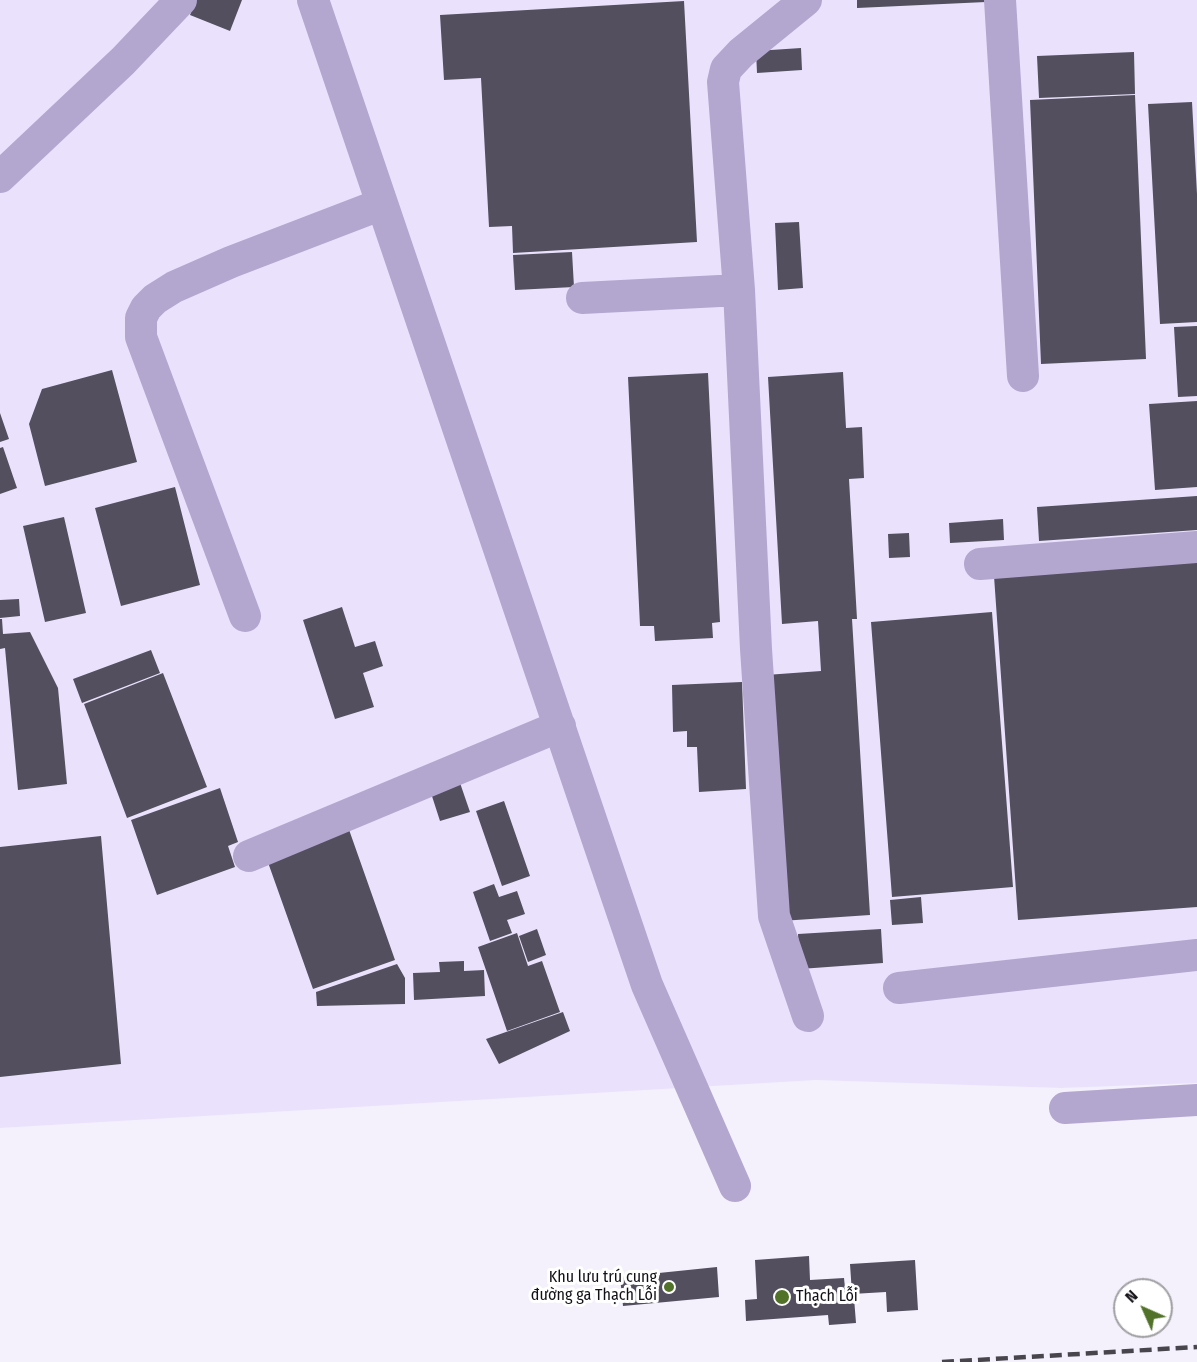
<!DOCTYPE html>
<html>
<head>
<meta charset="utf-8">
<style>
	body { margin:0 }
	#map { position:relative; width:1197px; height:1362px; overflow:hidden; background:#f4f1fd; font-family:"Fira Sans Condensed",sans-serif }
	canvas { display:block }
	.north { position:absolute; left:1113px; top:1278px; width:60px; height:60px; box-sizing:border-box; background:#fff; border:2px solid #a09fa2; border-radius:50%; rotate:315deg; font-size:16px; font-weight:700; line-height:24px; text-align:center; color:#121016 }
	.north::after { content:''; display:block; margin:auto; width:21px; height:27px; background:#527229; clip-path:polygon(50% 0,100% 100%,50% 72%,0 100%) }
</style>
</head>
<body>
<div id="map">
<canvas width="1197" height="1362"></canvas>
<div class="north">N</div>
</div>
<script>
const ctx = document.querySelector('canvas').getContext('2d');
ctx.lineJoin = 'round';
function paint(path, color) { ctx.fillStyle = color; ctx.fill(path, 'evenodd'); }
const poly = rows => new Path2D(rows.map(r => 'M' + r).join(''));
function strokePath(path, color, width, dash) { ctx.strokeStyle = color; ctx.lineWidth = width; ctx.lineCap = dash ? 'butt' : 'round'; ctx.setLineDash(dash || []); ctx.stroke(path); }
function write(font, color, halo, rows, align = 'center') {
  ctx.font = font + ' "Fira Sans Condensed",sans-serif'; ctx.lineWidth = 6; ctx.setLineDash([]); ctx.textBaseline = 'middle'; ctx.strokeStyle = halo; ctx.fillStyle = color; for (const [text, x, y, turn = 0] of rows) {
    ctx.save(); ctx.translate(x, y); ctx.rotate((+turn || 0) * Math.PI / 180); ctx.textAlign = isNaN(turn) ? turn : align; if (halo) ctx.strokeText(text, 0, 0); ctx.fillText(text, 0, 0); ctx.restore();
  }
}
const built = poly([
	[0,0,1197,0,1197,1083,1061,1088,816,1080,0,1128]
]);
const building = poly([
	[196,0,242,0,230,31,190,15],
	[857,0,986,0,986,2,857,8],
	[684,1,697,242,513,253,512,226,489,227,481,78,444,80,440,15],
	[801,48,802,70,757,73,756,51],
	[1134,52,1135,94,1039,98,1037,56],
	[1135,95,1146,359,1041,364,1030,100],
	[1192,102,1197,194,1197,322,1160,324,1148,104],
	[799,222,803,288,778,290,775,223],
	[572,252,574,287,515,290,513,255],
	[1197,326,1197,396,1178,397,1174,327],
	[112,370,137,462,45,486,29,424,42,389],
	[843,372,846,428,862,427,864,478,849,479,857,619,852,619,870,915,781,921,766,675,821,671,818,621,782,624,768,377],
	[708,373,720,622,712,623,713,638,655,641,654,626,640,626,628,377],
	[1197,401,1197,487,1155,490,1149,404],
	[0,413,9,439,0,442],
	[3,447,17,488,0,494,0,448],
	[175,487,200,585,121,606,95,508],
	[1197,496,1197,530,1039,541,1037,507],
	[64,517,86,613,45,622,23,526],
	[1003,519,1004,540,950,543,949,523],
	[909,533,910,557,889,558,888,534],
	[1197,560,1197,907,1018,920,994,576],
	[19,599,20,616,0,618,0,600],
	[342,607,355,647,375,641,383,666,363,673,374,707,335,719,303,620],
	[992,612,1013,887,892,897,871,622],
	[0,619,2,619,3,634,30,632,58,688,67,784,18,790,5,648,0,649],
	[151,650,160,673,82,703,73,679],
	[163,673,207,787,127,818,84,704],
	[742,682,746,789,699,792,697,747,687,747,687,731,673,732,672,685],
	[459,780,470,812,440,821,430,790],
	[220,788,238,842,228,846,235,867,157,895,131,820],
	[504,801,530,876,502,886,476,811],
	[347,824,395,960,313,989,265,854],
	[101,836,121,1064,0,1077,0,847],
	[494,884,499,897,517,891,525,914,507,920,512,933,490,941,473,892],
	[921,897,923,923,892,925,890,900],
	[537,929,546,955,528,962,519,936],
	[881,929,883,963,800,969,798,934],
	[517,933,528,966,542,961,560,1012,507,1031,478,947],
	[464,961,464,971,484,970,485,996,414,1000,413,973,440,972,439,962],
	[397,964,405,978,405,1004,317,1006,316,992],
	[563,1012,570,1031,499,1064,486,1039],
	[809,1256,810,1280,844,1278,846,1298,854,1298,856,1323,829,1325,828,1315,746,1321,745,1300,757,1299,755,1260],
	[915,1260,918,1310,887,1312,886,1292,852,1294,850,1264],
	[717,1267,719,1297,623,1306,620,1277]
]);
const minor = poly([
	[313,0,647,985,735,1186],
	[806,0,741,53,726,69,723,82,739,290,756,649,774,916,808,1016],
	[1000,0,1023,376],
	[0,177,123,61,181,0],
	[582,298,739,290],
	[980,564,1197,547],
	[245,616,141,337,141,318,146,308,155,299,174,287,231,262,382,204],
	[249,856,560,726],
	[899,988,1197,955],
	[1065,1108,1197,1100]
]);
const rail = poly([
	[942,1362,1197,1347]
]);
const markers = [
	[669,1287,6,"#527229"],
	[782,1297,8,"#527229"]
];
const poiNames = [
	["Khu lưu trú cung",657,1278],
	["đường ga Thạch Lỗi",657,1296],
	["Thạch Lỗi",796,1297,"left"]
];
paint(built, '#eae2fd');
paint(building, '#534f5e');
strokePath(minor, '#b3a7cf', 32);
strokePath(rail, '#48454d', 4.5, [12, 6]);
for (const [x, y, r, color] of markers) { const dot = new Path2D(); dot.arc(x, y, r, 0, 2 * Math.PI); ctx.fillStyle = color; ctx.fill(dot); strokePath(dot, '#fff', 2); }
write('16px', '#121016', '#fff', poiNames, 'right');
</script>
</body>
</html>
